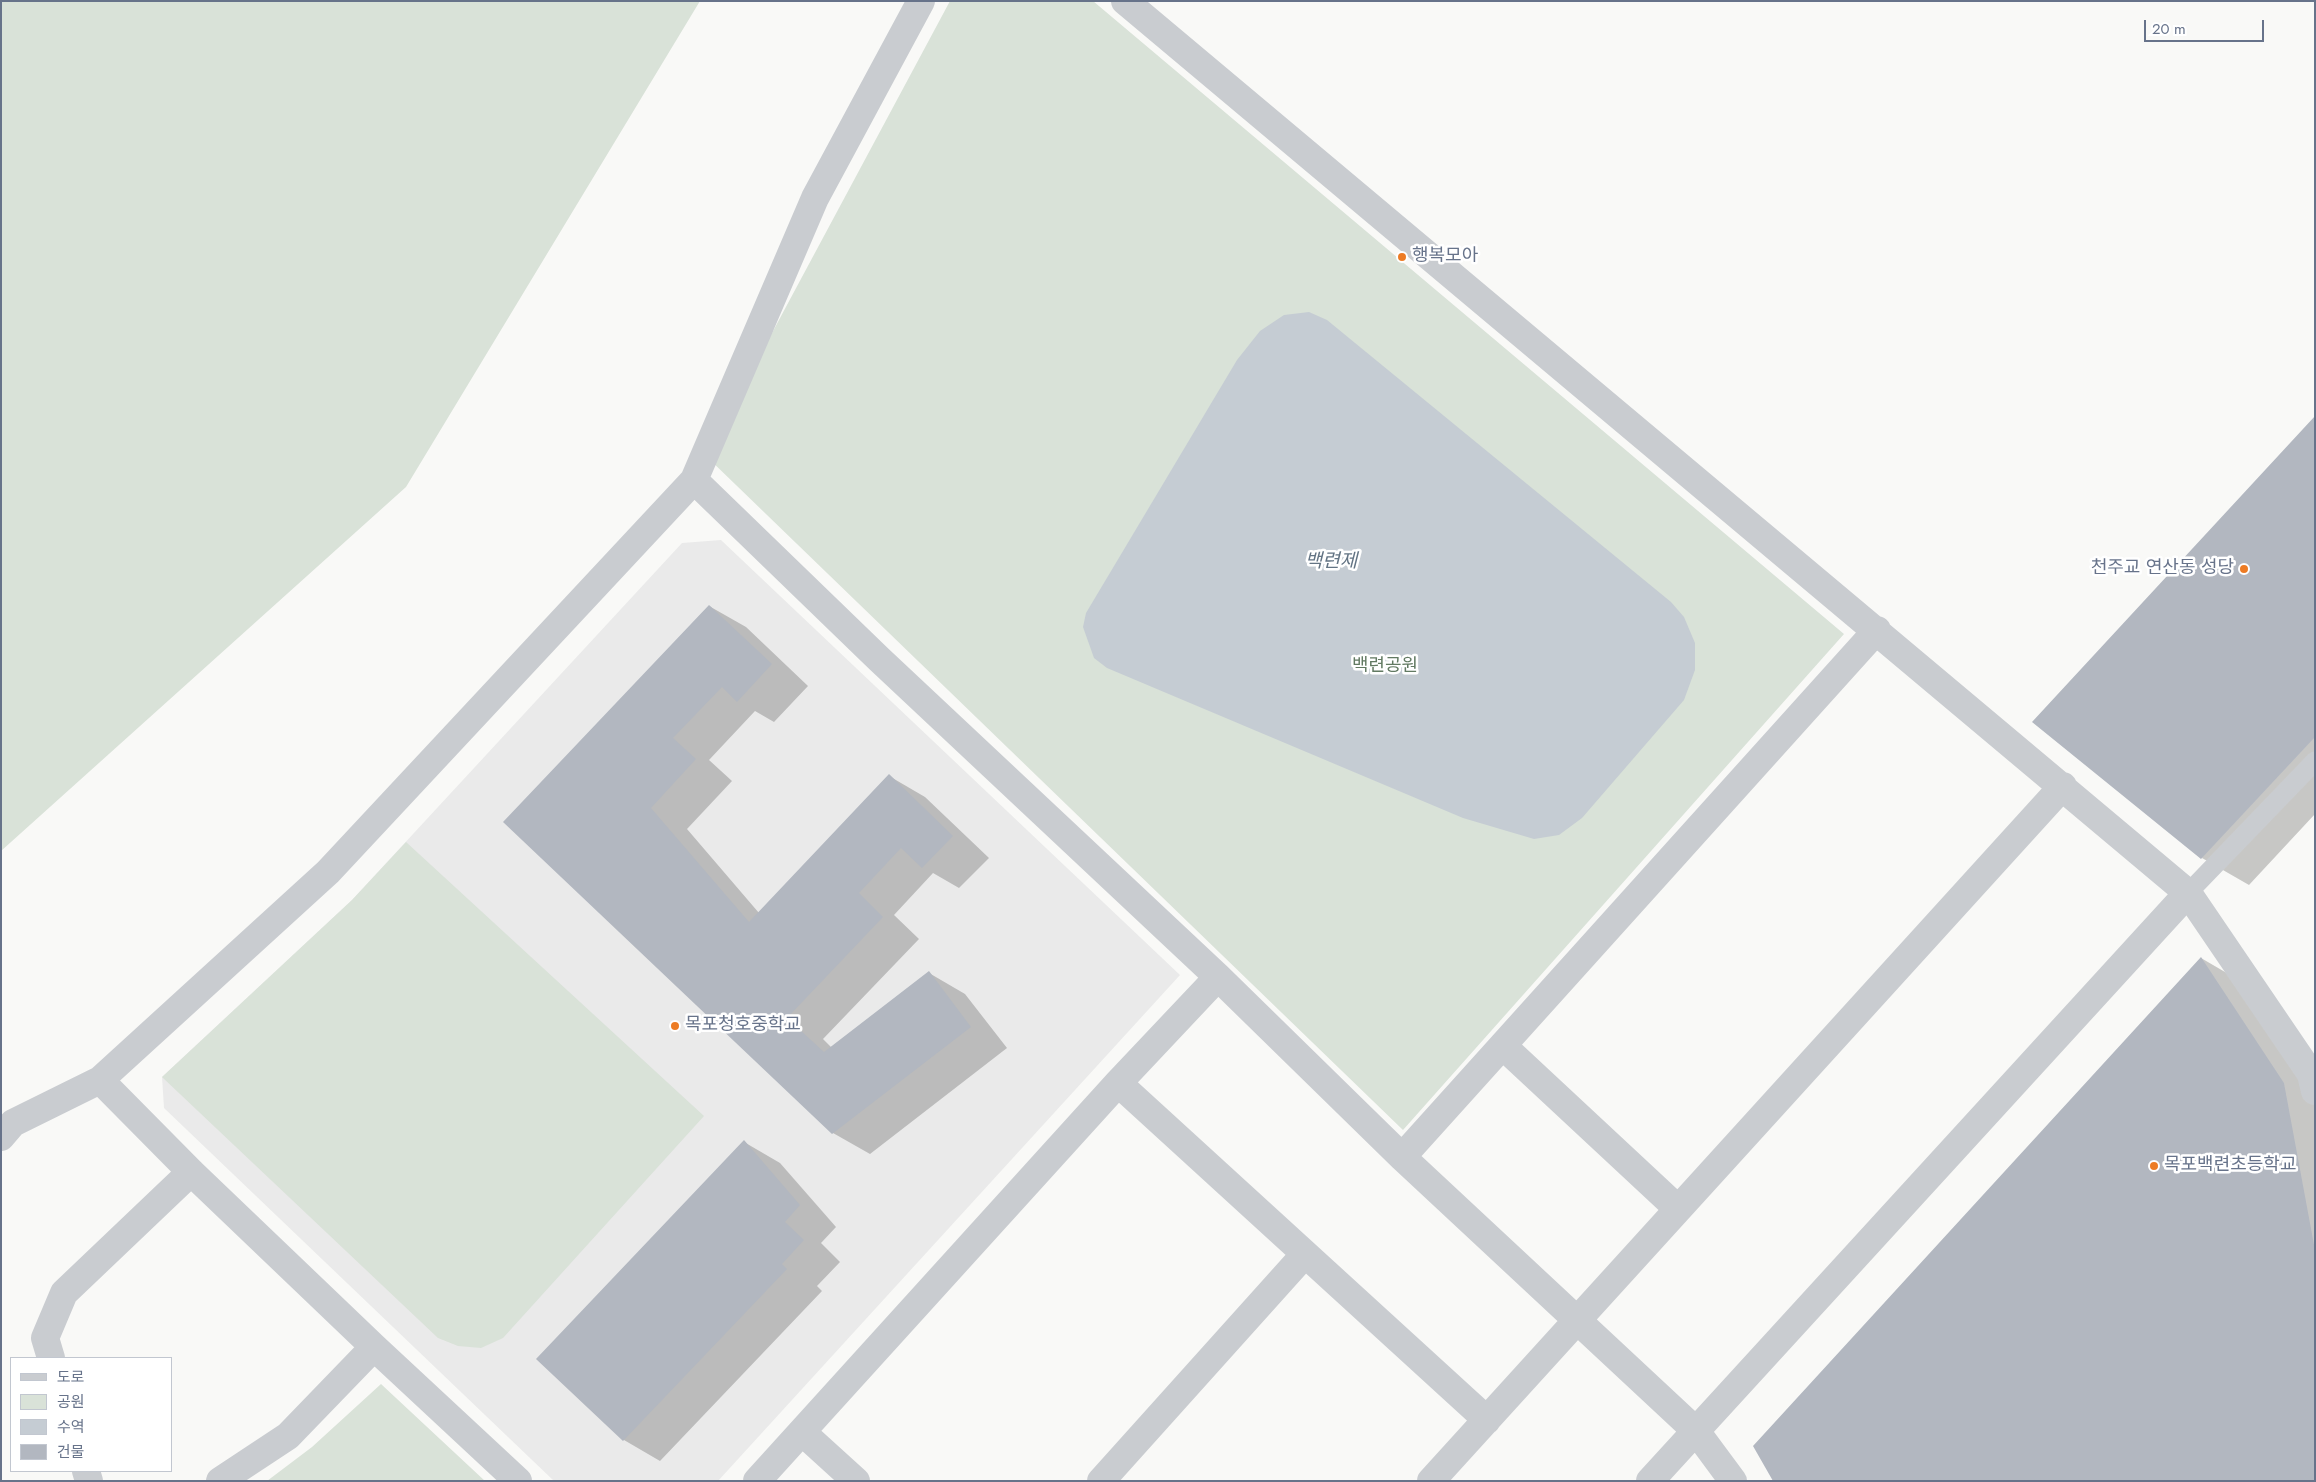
<!DOCTYPE html>
<html>
<head>
<meta charset="utf-8">
<style>
	body { margin:0 }
	#map { position:relative; width:2316px; height:1482px; overflow:hidden; background:#f9f9f7; font-family:Jost,"Noto Sans KR",sans-serif }
	canvas { display:block }
	.frame { position:absolute; inset:0; border:2px solid #67738a; pointer-events:none }
	.legend { position:absolute; left:10px; top:1357px; width:162px; height:115px; box-sizing:border-box; background:#fff; border:1px solid #c2c7d0; margin:0; padding:6px 9px; list-style:none; font-size:15px; color:#67738a }
	.legend li { display:flex; align-items:center; gap:10px; height:25px }
	.legend b { width:25px; border:1px solid #c2c7d0 }
	.scale { position:absolute; left:2144px; top:20px; width:120px; height:22px; box-sizing:border-box; border:2px solid #67738a; border-top:0; padding-left:6px; font-size:15px; line-height:18px; white-space:nowrap; color:#67738a; -webkit-text-stroke:4px #fff; paint-order:stroke }
</style>
</head>
<body>
<div id="map">
<canvas width="2316" height="1482"></canvas>
<div class="frame"></div>
<ul class="legend">
<li><b style="height:6px;background:#c9ccd0"></b>도로</li>
<li><b style="height:14px;background:#d9e2d8"></b>공원</li>
<li><b style="height:14px;background:#c5ccd3"></b>수역</li>
<li><b style="height:14px;background:#b2b7c0"></b>건물</li>
</ul>
<div class="scale">20 m</div>
</div>
<script>
const ctx = document.querySelector('canvas').getContext('2d');
ctx.lineJoin = 'round';
function paint(path, color) { ctx.fillStyle = color; ctx.fill(path, 'evenodd'); }
const poly = rows => new Path2D(rows.map(r => 'M' + r).join(''));
function strokePath(path, color, width, dash) { ctx.strokeStyle = color; ctx.lineWidth = width; ctx.lineCap = dash ? 'butt' : 'round'; ctx.setLineDash(dash || []); ctx.stroke(path); }
function write(font, color, halo, rows, align = 'center') {
  ctx.font = font + ' Jost,"Noto Sans KR",sans-serif'; ctx.lineWidth = 5; ctx.setLineDash([]); ctx.textBaseline = 'middle'; ctx.strokeStyle = halo; ctx.fillStyle = color; for (const [text, x, y, turn = 0] of rows) {
    ctx.save(); ctx.translate(x, y); ctx.rotate((+turn || 0) * Math.PI / 180); ctx.textAlign = isNaN(turn) ? turn : align; if (halo) ctx.strokeText(text, 0, 0); ctx.fillText(text, 0, 0); ctx.restore();
  }
}
const built = poly([
	[721,540,1180,975,718,1481,554,1481,164,1108,162,1077,352,900,682,543]
]);
const green = poly([
	[1,1,700,1,406,487,1,851],
	[950,1,1093,1,1844,634,1403,1130,706,456],
	[406,842,704,1116,503,1338,481,1348,458,1346,438,1338,162,1077,352,900],
	[381,1384,485,1481,267,1481,312,1447]
]);
const water = poly([
	[1309,312,1327,320,1671,602,1684,617,1695,643,1695,670,1684,700,1582,818,1559,835,1534,839,1463,818,1107,668,1094,658,1083,627,1086,613,1237,360,1260,331,1284,315]
]);
const shadow = poly([
	[2315,418,2315,814,2249,885,2202,858],
	[709,606,746,627,808,686,774,722,755,711,709,760,732,781,687,829,759,913,889,776,925,797,989,858,959,888,933,873,894,915,919,939,823,1039,832,1048,929,973,965,994,1007,1048,870,1154,833,1133,505,822],
	[2201,958,2237,979,2315,1097,2315,1481],
	[744,1142,780,1163,836,1227,821,1243,840,1262,817,1286,822,1291,660,1461,624,1440,538,1359]
]);
const building = poly([
	[2315,416,2315,737,2201,859,2032,722],
	[709,605,772,664,737,702,722,687,673,738,696,759,651,808,749,922,889,774,953,836,922,868,901,848,859,893,883,917,787,1018,824,1052,929,971,971,1027,832,1134,503,822],
	[2201,957,2284,1083,2315,1250,2315,1481,1773,1481,1753,1446],
	[744,1140,800,1205,785,1222,804,1240,782,1264,787,1269,623,1441,536,1359]
]);
const lane = poly([
	[2188,893,2315,761]
]);
const street = poly([
	[1125,1,2188,893,2311,1074,2315,1091],
	[694,480,879,659,1218,977,1402,1157,1696,1431,1733,1481],
	[1503,1046,1678,1209],
	[100,1080,191,1172,374,1347,518,1481],
	[1118,1083,1487,1420],
	[1,1137,13,1123,100,1080,328,872,694,480,815,198,921,1],
	[1402,1157,1877,630],
	[51,1358,45,1338,64,1293,191,1172],
	[802,1432,856,1481],
	[86,1471,89,1481],
	[220,1481,288,1436,374,1347],
	[757,1481,1118,1083,1218,977],
	[1101,1481,1305,1254],
	[1431,1481,2063,786],
	[1650,1481,2188,893]
]);
const markers = [
	[1402,257,5,"#ed7b24"],
	[2244,569,5,"#ed7b24"],
	[675,1026,5,"#ed7b24"],
	[2154,1166,5,"#ed7b24"]
];
const poiNames = [
	["행복모아",1412,257],
	["천주교 연산동 성당",2234,569,"right"],
	["목포청호중학교",685,1026],
	["목포백련초등학교",2164,1166]
];
const parkNames = [
	["백련공원",1385,667]
];
const waterNames = [
	["백련제",1331,562]
];
paint(built, '#eaeaea');
paint(green, '#d9e2d8');
paint(water, '#c5ccd3');
paint(shadow, '#0003');
paint(building, '#b2b7c0');
strokePath(lane, '#c9ccd0', 19);
strokePath(street, '#c9ccd0', 28);
for (const [x, y, r, color] of markers) { const dot = new Path2D(); dot.arc(x, y, r, 0, 2 * Math.PI); ctx.fillStyle = color; ctx.fill(dot); strokePath(dot, '#fff', 2); }
write('18px', '#67738a', '#fff', poiNames, 'left');
write('18px', '#627a62', '#fff', parkNames);
write('italic 19px', '#637484', '#fff', waterNames);
</script>
</body>
</html>
